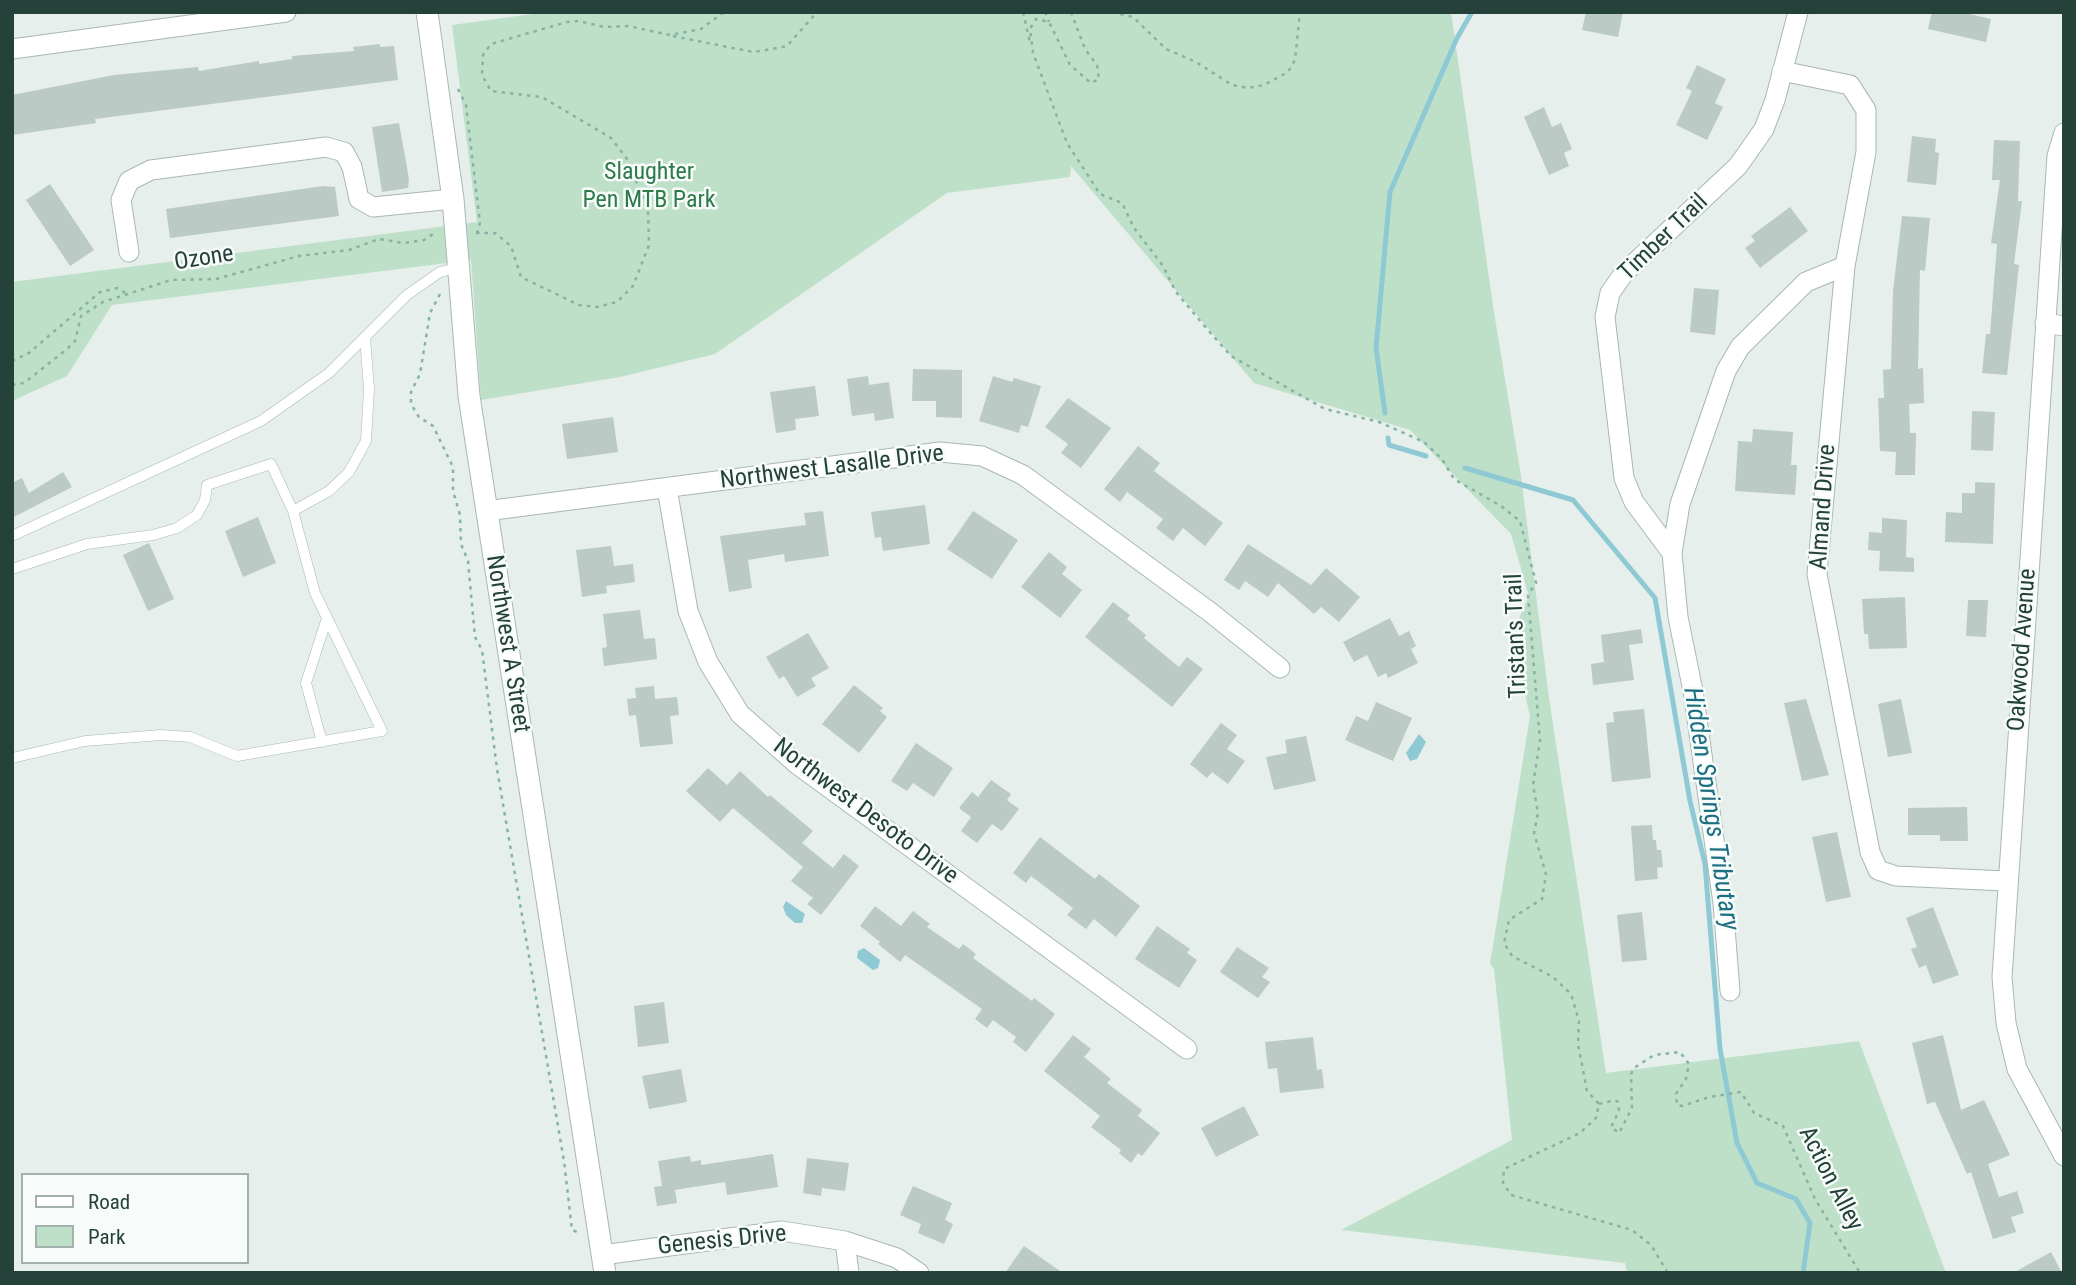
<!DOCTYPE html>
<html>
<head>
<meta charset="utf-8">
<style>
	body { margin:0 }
	#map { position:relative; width:2076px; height:1285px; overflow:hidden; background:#e6efeb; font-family:"Roboto Condensed",sans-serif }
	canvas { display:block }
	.frame { position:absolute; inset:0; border:14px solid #24423a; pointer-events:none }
	.legend { position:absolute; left:21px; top:1173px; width:228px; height:91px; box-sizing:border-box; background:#f7fbf9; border:2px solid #a3b1ad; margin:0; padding:9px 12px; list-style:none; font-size:21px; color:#24423a }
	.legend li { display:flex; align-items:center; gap:14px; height:35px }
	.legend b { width:35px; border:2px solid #a3b1ad }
</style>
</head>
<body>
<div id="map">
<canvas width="2076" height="1285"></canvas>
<div class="frame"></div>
<ul class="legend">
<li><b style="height:9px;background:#fff"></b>Road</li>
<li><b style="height:19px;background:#bfe0c8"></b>Park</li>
</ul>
</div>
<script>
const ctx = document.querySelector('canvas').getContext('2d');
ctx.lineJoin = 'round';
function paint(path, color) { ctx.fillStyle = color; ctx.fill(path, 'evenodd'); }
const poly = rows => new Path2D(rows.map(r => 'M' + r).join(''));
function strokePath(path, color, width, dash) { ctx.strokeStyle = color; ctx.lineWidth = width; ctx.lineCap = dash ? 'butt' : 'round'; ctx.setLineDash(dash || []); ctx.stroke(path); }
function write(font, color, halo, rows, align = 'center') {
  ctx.font = font + ' "Roboto Condensed",sans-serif'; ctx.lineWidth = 5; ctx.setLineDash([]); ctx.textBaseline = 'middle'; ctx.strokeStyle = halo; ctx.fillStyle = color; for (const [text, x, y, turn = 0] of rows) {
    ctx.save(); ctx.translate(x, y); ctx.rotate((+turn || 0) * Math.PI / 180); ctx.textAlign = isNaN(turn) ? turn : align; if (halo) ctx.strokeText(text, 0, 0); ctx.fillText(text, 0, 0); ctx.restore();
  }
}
const green = poly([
	[547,12,1451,12,1493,306,1521,476,1549,698,1606,1073,1859,1041,1946,1273,1627,1273,1625,1263,1341,1230,1512,1140,1494,969,1490,964,1530,716,1518,664,1521,646,1518,621,1529,596,1511,534,1410,430,1254,383,1071,166,1070,177,947,193,715,354,620,377,481,400,471,260,112,305,67,376,12,401,12,282,477,222,452,25]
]);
const water = poly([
	[1419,734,1426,742,1417,759,1410,761,1406,753],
	[786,901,805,914,802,923,795,923,786,915,783,907],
	[864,948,880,960,878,968,873,970,857,958,858,951]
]);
const stream = poly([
	[1385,413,1376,348,1390,192,1457,38,1472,12],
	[1388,438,1389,445,1426,456],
	[1465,468,1573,500,1655,598,1690,801,1705,864,1720,1049,1737,1143,1757,1183,1796,1199,1810,1223,1803,1273]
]);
const building = poly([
	[1586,12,1623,12,1618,37,1582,30],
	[1932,12,1961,12,1991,19,1986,42,1928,29],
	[380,44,380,47,394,46,398,80,95,119,96,123,12,135,12,95,114,75,198,67,199,71,259,61,259,64,292,59,292,56,354,51,353,47],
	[1697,65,1726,79,1715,103,1723,107,1707,140,1676,125,1692,91,1686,88],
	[1544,107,1552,127,1561,123,1572,149,1564,153,1569,166,1549,175,1524,117],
	[399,123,409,179,408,188,382,192,372,127],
	[1912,136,1936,139,1935,152,1939,153,1936,185,1907,182],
	[1994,140,2020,141,2018,201,2022,201,2014,264,2019,265,2007,375,1982,373,1986,334,1990,334,1997,244,1991,243,2000,180,1992,180],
	[50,184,94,250,70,266,26,200],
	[323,186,335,187,339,216,170,238,166,209],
	[1790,207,1808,231,1760,268,1745,248,1755,241,1751,236],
	[1902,216,1930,218,1925,271,1920,270,1918,369,1923,368,1924,403,1909,404,1910,433,1916,433,1915,475,1895,475,1896,452,1880,451,1878,398,1884,398,1883,370,1891,369,1893,291],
	[1694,288,1719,290,1715,335,1690,332],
	[913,369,962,370,962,418,936,417,936,401,912,401],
	[868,376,869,385,889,382,894,418,875,421,874,413,852,416,847,379],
	[993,376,1012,382,1014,378,1041,386,1028,427,1021,425,1019,433,979,421],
	[815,386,819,416,795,419,796,430,776,433,770,392],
	[1068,398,1111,428,1081,468,1061,453,1068,444,1045,427],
	[1972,411,1995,412,1993,451,1971,450],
	[613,417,618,452,567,459,562,424],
	[1753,429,1793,432,1791,465,1797,465,1795,495,1735,491,1738,441,1752,442],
	[1138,446,1160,463,1154,471,1223,523,1205,546,1183,528,1173,541,1156,528,1163,519,1127,492,1120,502,1104,489],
	[63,472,72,487,12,518,12,483,22,478,29,493],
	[1975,482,1995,483,1993,544,1945,542,1946,512,1962,513,1962,493,1975,493],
	[925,505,930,544,883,551,881,537,875,538,871,512],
	[823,511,829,556,785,562,784,554,748,560,752,588,729,592,720,536,806,525,804,513],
	[973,511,1018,540,992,579,947,549],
	[258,517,276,563,243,577,225,531],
	[1882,518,1907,520,1906,557,1914,558,1914,572,1879,571,1880,551,1868,550,1869,532,1882,533],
	[149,543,174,599,148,611,123,555],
	[1248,544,1311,585,1326,568,1360,597,1339,622,1321,607,1314,614,1278,583,1268,597,1245,581,1239,590,1224,580],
	[611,546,614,566,633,564,635,582,606,586,607,593,582,597,576,550],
	[1049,552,1067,567,1062,574,1082,590,1060,618,1021,587],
	[1905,597,1907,648,1869,649,1868,634,1864,634,1862,599],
	[1968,600,1988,600,1986,637,1966,636],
	[1113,602,1130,615,1127,619,1146,635,1144,638,1179,667,1187,657,1203,669,1172,707,1085,637],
	[640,610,644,639,655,638,657,659,604,666,602,648,607,647,603,614],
	[1390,618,1399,636,1409,631,1416,646,1411,649,1418,663,1388,678,1386,673,1378,677,1367,655,1354,662,1343,642],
	[1641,629,1643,643,1629,645,1634,680,1593,685,1591,664,1604,662,1601,635],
	[808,633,829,668,811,678,816,686,797,697,784,676,779,679,766,657],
	[854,685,883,708,880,711,887,717,859,753,822,724],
	[654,686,655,699,677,697,679,715,670,716,673,744,640,747,636,715,629,716,627,699,636,698,635,688],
	[1806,699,1829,775,1802,781,1784,703],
	[1901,699,1912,753,1888,757,1878,704],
	[1376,702,1412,718,1393,761,1345,740,1356,716,1368,721],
	[1644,709,1651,778,1612,782,1606,723,1614,722,1613,712],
	[1221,723,1237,735,1227,749,1245,761,1228,784,1212,772,1207,778,1190,764],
	[1306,736,1316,781,1274,790,1266,757,1287,753,1285,740],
	[916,743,953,768,934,797,913,783,907,791,891,781],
	[708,768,727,785,740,771,768,797,770,795,813,831,802,843,833,868,844,854,859,866,821,915,807,904,813,898,791,881,803,867,733,808,720,822,686,791],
	[991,780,1011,794,1007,800,1019,809,1002,831,992,824,977,843,961,831,971,817,959,808,972,792,978,797],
	[1967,807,1968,841,1940,841,1940,835,1908,835,1908,808],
	[1652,825,1653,840,1656,840,1657,850,1661,850,1663,867,1657,868,1658,879,1635,881,1631,826],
	[1837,832,1851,897,1826,902,1812,837],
	[1040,837,1095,879,1099,874,1140,906,1116,937,1094,919,1086,929,1067,915,1073,908,1031,876,1026,883,1013,873],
	[875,906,901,926,913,911,930,924,927,927,959,949,963,944,976,954,973,958,1032,1001,1034,998,1055,1014,1026,1052,1013,1042,1016,1037,993,1020,987,1028,975,1019,982,1009,905,955,900,962,878,944,880,942,860,926],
	[1933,907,1959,975,1933,984,1926,965,1919,968,1911,949,1917,947,1906,918],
	[1642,912,1647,960,1622,962,1617,915],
	[1157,926,1190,949,1187,953,1197,960,1179,988,1135,959],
	[1237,947,1269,968,1262,977,1270,982,1258,998,1220,972],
	[664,1002,669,1043,638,1047,634,1006],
	[1073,1035,1091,1049,1084,1057,1111,1079,1107,1083,1142,1110,1138,1116,1160,1133,1142,1156,1138,1153,1131,1163,1119,1153,1121,1150,1091,1127,1100,1116,1044,1071],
	[1943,1035,1961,1110,1984,1100,2010,1155,1988,1164,1999,1197,2017,1191,2024,1213,2011,1217,2016,1232,1993,1239,1971,1172,1967,1174,1935,1102,1927,1104,1912,1043],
	[1313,1037,1317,1070,1322,1069,1324,1088,1280,1093,1277,1068,1268,1069,1265,1042],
	[681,1069,687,1102,649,1109,642,1076],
	[1244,1106,1259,1135,1216,1157,1201,1128],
	[773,1154,778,1187,727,1195,725,1182,675,1190,677,1203,657,1206,654,1187,662,1186,658,1161,690,1156,691,1162,701,1160,701,1165],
	[807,1158,849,1163,845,1191,822,1188,821,1196,803,1193],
	[913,1186,952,1203,945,1220,953,1224,944,1244,918,1233,921,1224,900,1215],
	[1024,1246,1063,1273,1005,1273],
	[2051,1252,2062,1273,2013,1273]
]);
const path = poly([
	[1023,12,1030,43],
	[1045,12,1049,22],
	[1071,12,1085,49,1097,65,1099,79,1091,83,1070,65,1049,22,1036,19,1030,29,1033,53,1067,143,1100,194,1122,203,1134,228,1163,266,1176,292,1207,329,1231,356,1325,409,1379,422,1424,442,1442,459,1454,479,1501,506,1520,521,1536,583,1528,595,1540,741,1533,785,1538,813,1534,833,1546,874,1542,899,1509,920,1504,943,1512,956,1553,977,1571,994,1579,1021,1578,1044,1587,1091,1599,1104,1596,1118,1580,1133,1504,1169,1503,1183,1511,1195,1632,1230,1651,1245,1668,1273],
	[1112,12,1133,17,1166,49,1196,62,1232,85,1248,88,1264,85,1288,72,1295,60,1300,12],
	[673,36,753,52,772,49,787,46,817,12],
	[458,89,466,105,480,223,477,233],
	[476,233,495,233,511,246,521,277,579,305,597,307,617,302,633,286,649,245,648,209,627,159,611,138,542,97,491,91,482,75,483,55,491,44,567,22,579,21,604,27,628,26,670,35,701,29,724,12],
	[440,294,430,313,420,374,411,392,411,404,419,417,433,426,453,467,453,491,460,515,461,544,468,561,475,637,482,650,497,769,564,1161,572,1230,580,1233],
	[12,361,29,353,100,292,117,288,129,295],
	[12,385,24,383,66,350,75,341,81,316,103,302,171,280,216,279,299,256,349,250,379,239,404,243,424,240,436,232],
	[1599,1104,1615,1100,1618,1102,1619,1111,1611,1127,1619,1133,1632,1108,1631,1074,1634,1068,1654,1055,1680,1052,1689,1064,1686,1079,1676,1094,1677,1105,1682,1106,1709,1097,1741,1092,1754,1113,1783,1126,1815,1199,1860,1273]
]);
const service = poly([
	[12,536,261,421,329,373,407,295,440,272,457,268],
	[12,569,87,544,153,535,177,528,197,515,205,500,207,485,271,464,293,511,329,491,349,472,366,441,369,389,365,337],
	[322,742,306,683,327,618],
	[12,758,85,741,161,735,190,737,237,756,382,731,315,593,293,511]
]);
const minor = poly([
	[12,49,286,12],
	[1782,71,1850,85,1866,110,1866,152,1845,266,1817,574,1870,852,1878,870,1896,876,2006,881],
	[2064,133,2057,156,2002,977,2006,1023,2017,1069,2064,1156],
	[129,252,121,200,129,181,151,170,326,147,344,152,352,167,359,199,373,207,453,199],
	[2045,323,2064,326],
	[667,488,688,611,708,662,740,714,798,765,1187,1049],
	[486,511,940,452,982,456,1023,475,1210,612,1280,668],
	[1672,553,1634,502,1624,478,1605,317,1610,293,1624,273,1738,166,1764,129,1775,100,1798,12],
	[1730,991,1723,903,1693,691,1678,617,1672,553,1680,504,1726,371,1740,347,1806,282,1845,266],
	[845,1241,849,1273],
	[602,1255,782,1231,845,1241,897,1258,919,1273]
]);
const tertiary = poly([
	[427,12,453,199,469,396,605,1273]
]);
const parkNames = [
	["Slaughter",649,173],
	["Pen MTB Park",649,201]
];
const streetNames = [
	["Timber Trail",1664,238,-44],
	["Ozone",204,259,-9],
	["Northwest Lasalle Drive",832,468,-7],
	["Almand Drive",1824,507,-86],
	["Tristan's Trail",1517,636,-92],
	["Northwest A Street",507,644,81],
	["Oakwood Avenue",2023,650,-86],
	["Northwest Desoto Drive",865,812,37],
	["Action Alley",1830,1179,63],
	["Genesis Drive",722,1241,-6]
];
const waterNames = [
	["Hidden Springs Tributary",1710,809,81]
];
paint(green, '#bfe0c8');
paint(water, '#8ec9d4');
strokePath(stream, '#8ec9d4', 5);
paint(building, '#bbcac4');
strokePath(service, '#a8b8b2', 11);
strokePath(minor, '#a8b8b2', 21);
strokePath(tertiary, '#a8b8b2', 23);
strokePath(path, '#86b3a5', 2.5, [3.5, 5]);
strokePath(service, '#fff', 10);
strokePath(minor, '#fff', 19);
strokePath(tertiary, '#fff', 21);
write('24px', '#2d7a4b', '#f7fbf9', parkNames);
write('24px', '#24423a', '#f7fbf9', streetNames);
write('italic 26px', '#1c6f80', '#f7fbf9', waterNames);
</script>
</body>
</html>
